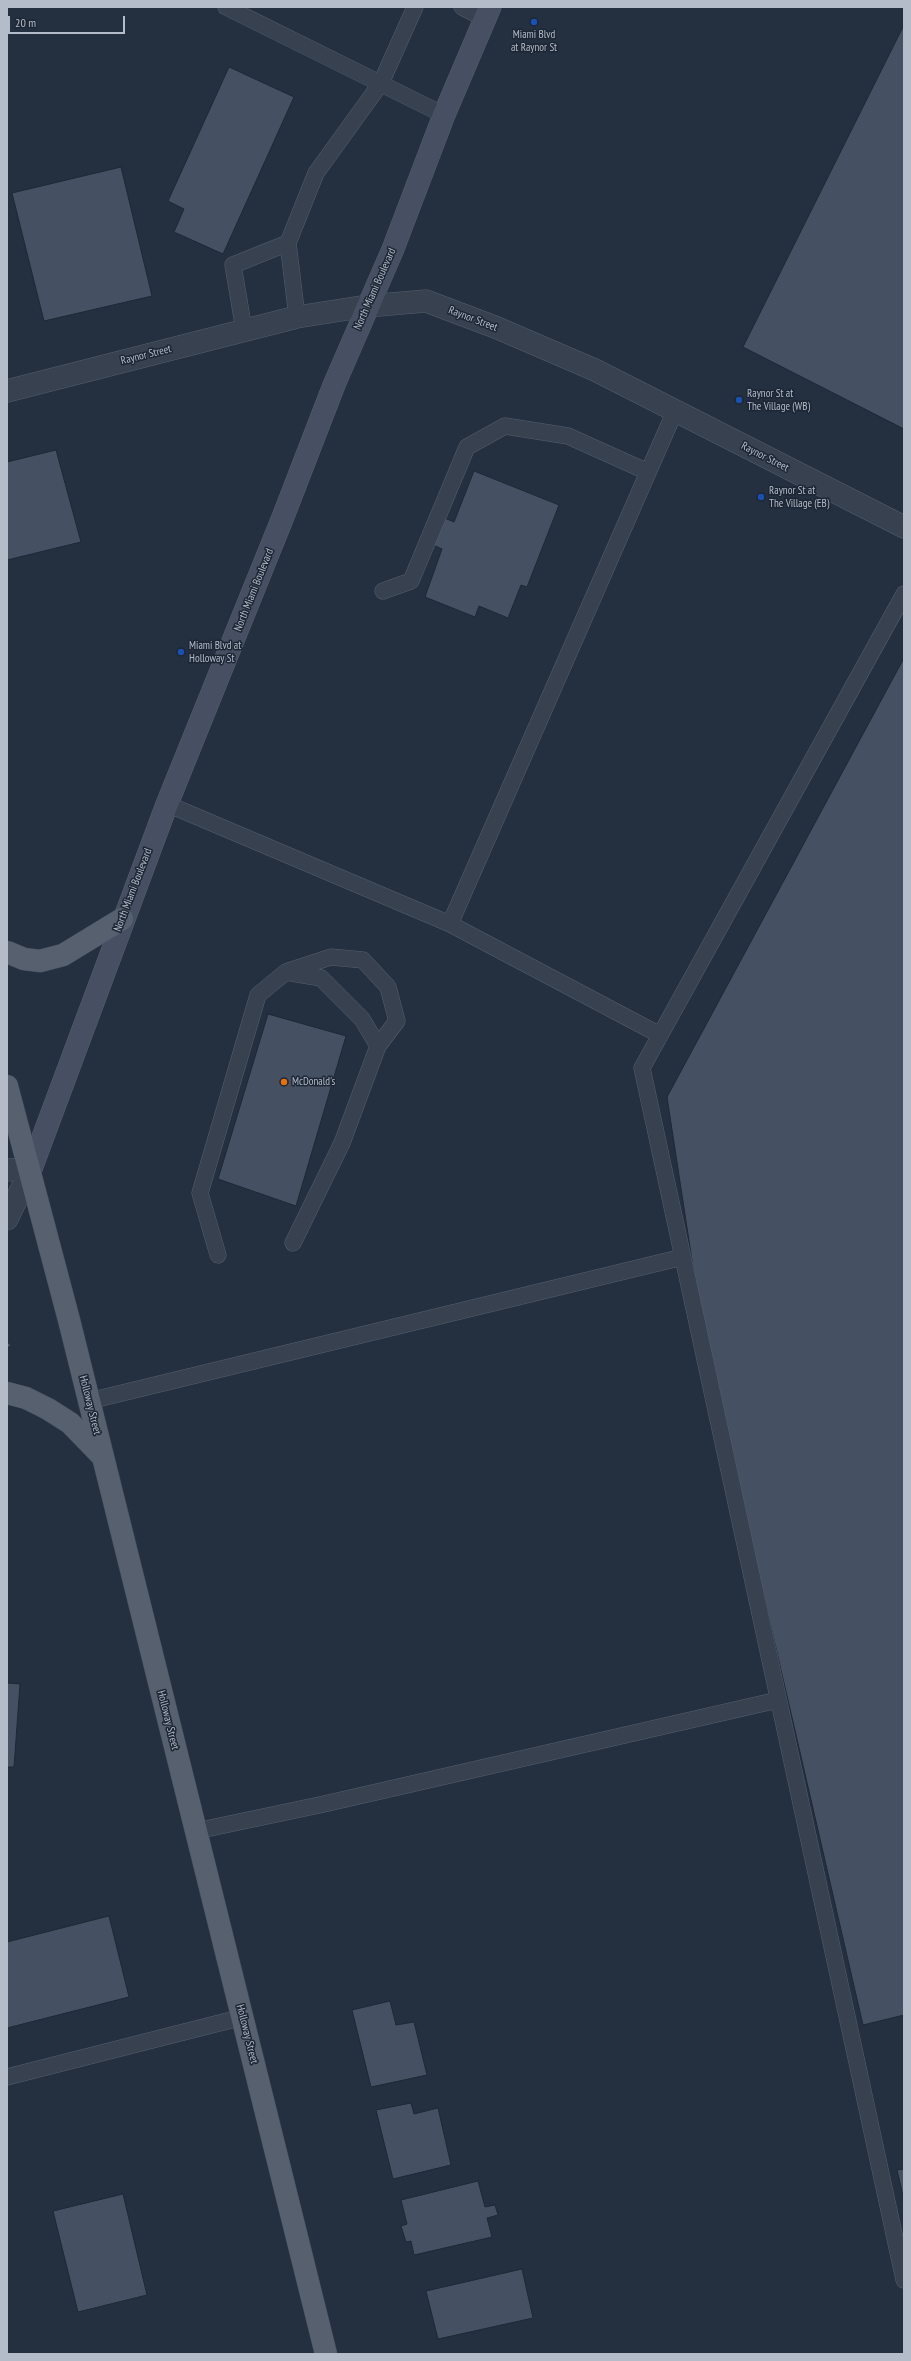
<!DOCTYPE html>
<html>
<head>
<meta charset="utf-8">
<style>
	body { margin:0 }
	#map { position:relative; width:911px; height:2361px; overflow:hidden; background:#242f3f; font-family:"PT Sans Narrow",sans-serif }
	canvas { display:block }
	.frame { position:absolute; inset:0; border:8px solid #b4bcca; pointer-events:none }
	.scale { position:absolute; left:8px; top:16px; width:117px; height:18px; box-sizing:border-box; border:2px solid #b4bcca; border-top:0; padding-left:5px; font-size:12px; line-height:14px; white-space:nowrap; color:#b4bcca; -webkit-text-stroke:3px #1d2634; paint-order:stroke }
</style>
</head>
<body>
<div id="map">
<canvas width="911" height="2361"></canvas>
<div class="frame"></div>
<div class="scale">20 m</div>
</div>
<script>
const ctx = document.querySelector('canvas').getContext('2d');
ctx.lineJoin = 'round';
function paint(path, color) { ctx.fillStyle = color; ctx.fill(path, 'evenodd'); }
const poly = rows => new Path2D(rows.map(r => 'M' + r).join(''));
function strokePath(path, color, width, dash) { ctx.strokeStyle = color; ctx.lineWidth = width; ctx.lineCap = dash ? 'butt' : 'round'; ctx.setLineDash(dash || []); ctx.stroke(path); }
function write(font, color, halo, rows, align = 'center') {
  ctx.font = font + ' "PT Sans Narrow",sans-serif'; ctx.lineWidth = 3; ctx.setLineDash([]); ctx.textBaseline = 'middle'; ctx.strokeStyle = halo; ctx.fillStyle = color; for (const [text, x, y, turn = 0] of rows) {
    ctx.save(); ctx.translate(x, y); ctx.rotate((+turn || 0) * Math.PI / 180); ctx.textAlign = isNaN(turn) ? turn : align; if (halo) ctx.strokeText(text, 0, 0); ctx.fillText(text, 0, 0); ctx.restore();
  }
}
const building = poly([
	[904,25,904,429,743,347,904,25],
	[229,67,294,97,223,254,174,232,184,209,168,201,229,67],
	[121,167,152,296,44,321,12,193,121,167],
	[56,450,81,542,7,560,7,462,56,450],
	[474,471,559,505,527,587,521,585,508,618,479,606,475,617,425,597,442,549,431,544,442,517,454,522,474,471],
	[904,658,904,2015,863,2025,703,1332,667,1097,904,658],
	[268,1014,346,1036,296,1206,218,1179,268,1014],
	[7,1683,20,1684,14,1767,7,1767,7,1683],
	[109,1916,129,1997,7,2028,7,1942,109,1916],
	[390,2001,396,2025,414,2022,427,2075,371,2087,352,2010,390,2001],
	[411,2103,414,2114,438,2108,451,2165,393,2179,376,2110,411,2103],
	[904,2169,904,2200,897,2170,904,2169],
	[478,2181,485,2207,495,2205,498,2215,487,2218,492,2237,414,2255,411,2241,406,2242,401,2226,407,2224,401,2200,478,2181],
	[123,2194,147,2295,78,2312,53,2211,123,2194],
	[522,2269,533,2318,438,2339,426,2291,522,2269]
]);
const path = poly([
	[7,1346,12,1343]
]);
const service = poly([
	[226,7,444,115],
	[462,7,485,19],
	[297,317,288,243,316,173,381,83,415,7],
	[244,330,233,265,288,243],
	[383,591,411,581,467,447,505,426,568,436,648,472],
	[904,594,642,1068,904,2280],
	[167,804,450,924,660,1035],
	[450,924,675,411],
	[288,971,331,957,363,960,388,987,397,1021,378,1046],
	[218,1255,200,1193,258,995,286,972,321,978,362,1019,378,1046,342,1143,293,1243],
	[89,1401,683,1257],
	[196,1831,324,1804,778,1700],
	[7,2077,243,2017]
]);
const minor = poly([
	[367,306,426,301,495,327,595,370,904,527],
	[7,1170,31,1169]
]);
const tertiary = poly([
	[7,391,297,317,367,306],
	[7,1219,31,1169]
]);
const secondary = poly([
	[31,1169,167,804,283,517,334,385,393,249,444,115,490,7]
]);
const primary = poly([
	[7,952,24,959,40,961,63,955,122,919],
	[7,1086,69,1320,326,2354],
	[7,1393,26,1398,48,1409,70,1423,102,1456]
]);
const markers = [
	[534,22,4,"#1a4fb4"],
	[739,400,4,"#1a4fb4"],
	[761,497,4,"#1a4fb4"],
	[181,652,4,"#1a4fb4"],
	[284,1082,4,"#e8710a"]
];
const poiNames = [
	["Miami Blvd",534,35,"center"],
	["at Raynor St",534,48,"center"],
	["Raynor St at",747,394],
	["The Village (WB)",747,407],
	["Raynor St at",769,491],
	["The Village (EB)",769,504],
	["Miami Blvd at",189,646],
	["Holloway St",189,659],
	["McDonald's",292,1082]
];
const streetNames = [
	["North Miami Boulevard",375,289,-66],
	["Raynor Street",473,319,21],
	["Raynor Street",146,355,-14],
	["Raynor Street",765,457,27],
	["North Miami Boulevard",254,590,-68],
	["North Miami Boulevard",133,890,-69],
	["Holloway Street",90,1405,76],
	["Holloway Street",168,1720,76],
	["Holloway Street",247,2034,76]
];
paint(building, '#455163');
strokePath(building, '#1f2836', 1);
strokePath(service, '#565f6d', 17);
strokePath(minor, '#565f6d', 23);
strokePath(tertiary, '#565f6d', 23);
strokePath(secondary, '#565f6d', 23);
strokePath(primary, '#414a58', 23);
strokePath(path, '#445a5d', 2.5, [3, 3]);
strokePath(service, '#38414f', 16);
strokePath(minor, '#38414f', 22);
strokePath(tertiary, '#38414f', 22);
strokePath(secondary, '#465062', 22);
strokePath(primary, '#56606f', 22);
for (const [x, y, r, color] of markers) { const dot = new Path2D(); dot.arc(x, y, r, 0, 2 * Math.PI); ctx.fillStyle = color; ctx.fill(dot); strokePath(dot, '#1d2634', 1.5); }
write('11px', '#b4bcca', '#1d2634', poiNames, 'left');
write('11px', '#b4bcca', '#1d2634', streetNames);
</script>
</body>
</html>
